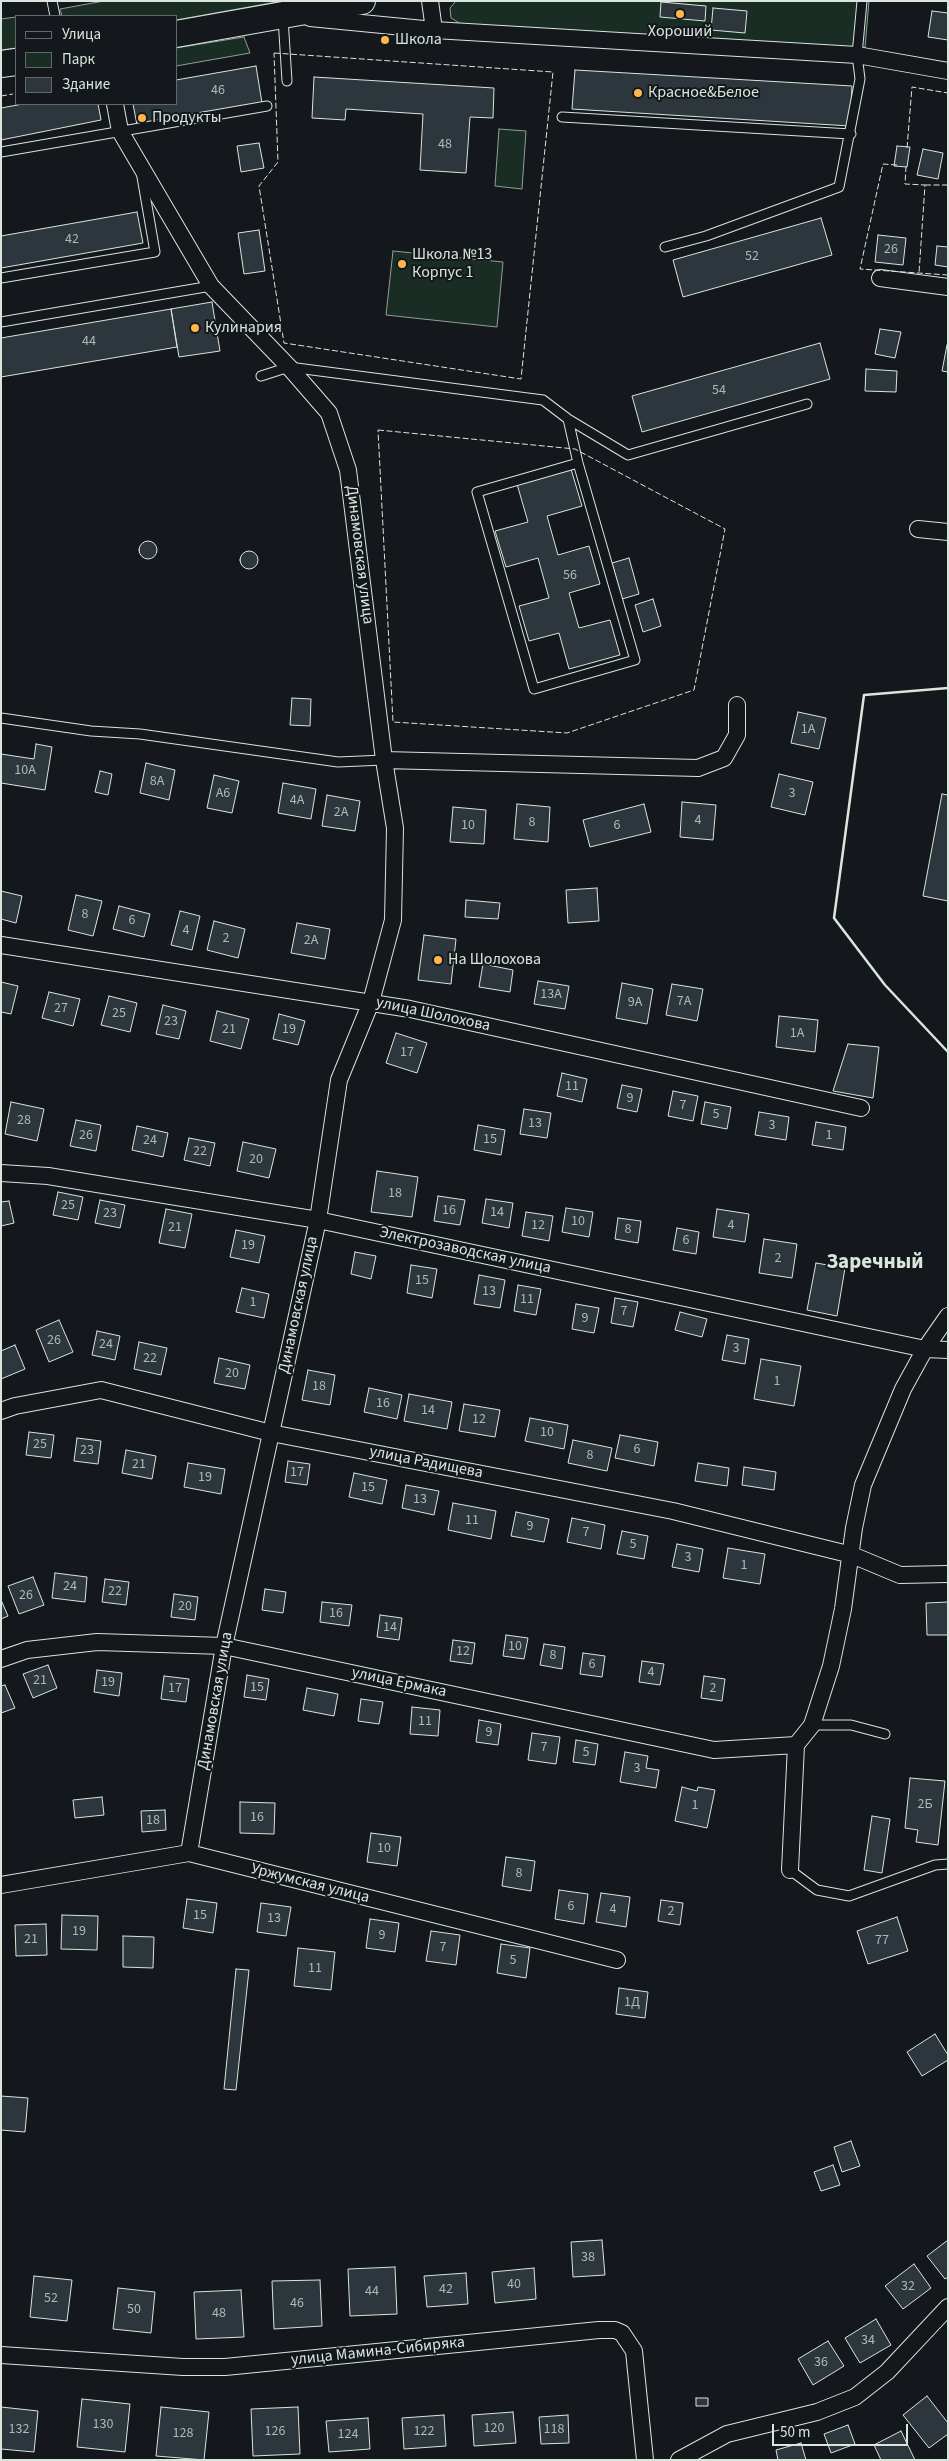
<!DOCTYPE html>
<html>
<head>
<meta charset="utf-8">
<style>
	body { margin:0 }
	#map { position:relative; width:949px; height:2461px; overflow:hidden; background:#14181c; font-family:"Source Sans 3",sans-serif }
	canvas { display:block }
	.frame { position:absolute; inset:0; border:2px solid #d8e6dc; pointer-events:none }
	.legend { position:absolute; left:15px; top:15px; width:162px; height:90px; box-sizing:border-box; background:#14181c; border:1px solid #626a69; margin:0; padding:6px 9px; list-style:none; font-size:15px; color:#d8e6dc }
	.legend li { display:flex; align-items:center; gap:10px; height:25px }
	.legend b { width:25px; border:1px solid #626a69 }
	.scale { position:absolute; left:772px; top:2424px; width:136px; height:22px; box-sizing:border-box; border:2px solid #d8e6dc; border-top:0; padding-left:6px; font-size:15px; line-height:18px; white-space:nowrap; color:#d8e6dc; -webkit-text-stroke:4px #14181c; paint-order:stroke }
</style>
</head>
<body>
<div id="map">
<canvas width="949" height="2461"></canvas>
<div class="frame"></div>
<ul class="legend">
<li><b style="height:6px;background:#14181c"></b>Улица</li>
<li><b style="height:14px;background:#1a2d24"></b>Парк</li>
<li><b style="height:14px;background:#2c363c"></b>Здание</li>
</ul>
<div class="scale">50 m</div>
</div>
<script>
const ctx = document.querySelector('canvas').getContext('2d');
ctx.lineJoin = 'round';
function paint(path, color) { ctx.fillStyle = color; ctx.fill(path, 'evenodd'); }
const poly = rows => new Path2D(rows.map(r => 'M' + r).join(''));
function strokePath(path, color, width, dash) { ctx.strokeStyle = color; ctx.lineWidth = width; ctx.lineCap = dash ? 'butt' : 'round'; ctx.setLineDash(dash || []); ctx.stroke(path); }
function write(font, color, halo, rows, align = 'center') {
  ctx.font = font + ' "Source Sans 3",sans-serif'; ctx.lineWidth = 4; ctx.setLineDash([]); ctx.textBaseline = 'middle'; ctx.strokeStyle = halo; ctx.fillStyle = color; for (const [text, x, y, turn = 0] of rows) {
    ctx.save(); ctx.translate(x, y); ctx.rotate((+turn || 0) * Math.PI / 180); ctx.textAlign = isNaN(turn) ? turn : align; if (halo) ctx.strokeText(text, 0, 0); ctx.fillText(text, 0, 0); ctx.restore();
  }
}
const green = poly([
	[104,1,282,1,176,20,176,16,62,16,60,9,104,1],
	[456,1,869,1,865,48,461,24,451,18,450,8,456,1],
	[16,17,16,48,1,50,1,19,16,17],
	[244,37,250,53,176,66,176,48,244,37],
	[499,129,526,131,522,189,495,186,499,129],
	[393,251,503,262,497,327,386,315,393,251]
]);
const building = poly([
	[661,2,706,6,705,21,660,17,661,2],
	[713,8,747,11,745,33,711,30,713,8],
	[932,11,948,13,948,40,928,37,932,11],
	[256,66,262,103,137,125,133,104,176,104,176,80,256,66],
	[575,70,852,86,850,126,572,109,575,70],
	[314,77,494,88,493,118,470,117,466,173,420,170,423,114,346,109,345,120,312,118,314,77],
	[23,104,98,104,101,120,1,140,1,108,23,104],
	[259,143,264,168,241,172,237,146,259,143],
	[897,146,910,147,907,167,894,166,897,146],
	[923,149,943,153,938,179,917,175,923,149],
	[137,212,143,243,1,268,1,236,137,212],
	[821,218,832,255,683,297,673,260,821,218],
	[259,230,265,271,244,274,238,233,259,230],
	[878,235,906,238,903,265,875,262,878,235],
	[937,246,948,247,948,267,935,265,937,246],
	[212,302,220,351,179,357,171,309,212,302],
	[171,309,177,347,1,377,1,338,171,309],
	[880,329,901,332,895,358,875,354,880,329],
	[820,343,830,379,642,432,632,396,820,343],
	[947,345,948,345,948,372,942,371,947,345],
	[866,369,897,371,896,392,865,391,866,369],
	[571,469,582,506,547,516,558,555,589,546,600,584,569,593,579,628,610,620,620,655,569,669,559,633,529,641,519,606,549,598,538,558,506,567,495,531,528,522,517,484,571,469],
	'139 550a9 9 0 1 1 18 0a9 9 0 1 1-18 0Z',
	'240 560a9 9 0 1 1 18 0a9 9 0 1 1-18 0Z',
	[629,558,639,594,622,599,612,563,629,558],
	[653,599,661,626,643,632,635,605,653,599],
	[292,698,311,699,310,726,290,725,292,698],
	[798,712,826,718,819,749,791,743,798,712],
	[36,744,52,747,45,790,1,783,1,754,34,759,36,744],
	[146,763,175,770,169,800,140,793,146,763],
	[100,771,112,774,108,795,95,792,100,771],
	[779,774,813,782,805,815,771,807,779,774],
	[214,775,239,781,232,813,207,808,214,775],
	[283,783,316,789,311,819,278,813,283,783],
	[942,794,948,795,948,901,923,896,942,794],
	[327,795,360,801,355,831,322,826,327,795],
	[682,802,716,805,713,840,680,837,682,802],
	[517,804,550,807,548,842,514,839,517,804],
	[644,804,651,832,590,847,583,820,644,804],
	[453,807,486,810,484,844,450,842,453,807],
	[597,888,599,921,568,923,566,890,597,888],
	[1,891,22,896,16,923,1,919,1,891],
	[76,895,102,901,93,936,68,930,76,895],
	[466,900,500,903,498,919,465,917,466,900],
	[119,906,150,914,144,937,113,929,119,906],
	[180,911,200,916,192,950,171,945,180,911],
	[214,921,245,929,238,958,207,950,214,921],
	[297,923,330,929,325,959,291,953,297,923],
	[424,935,456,939,451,984,418,980,424,935],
	[483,964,513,970,510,992,479,987,483,964],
	[538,981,569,986,565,1009,534,1004,538,981],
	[1,982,18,986,11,1014,1,1012,1,982],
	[622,983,653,989,647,1024,616,1018,622,983],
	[672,984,703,989,697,1021,666,1015,672,984],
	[49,992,80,999,73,1026,42,1018,49,992],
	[109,996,137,1003,130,1032,101,1025,109,996],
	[163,1005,186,1011,179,1039,156,1034,163,1005],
	[217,1011,249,1019,241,1049,210,1041,217,1011],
	[279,1014,305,1021,298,1045,273,1039,279,1014],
	[779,1016,818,1020,815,1052,776,1047,779,1016],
	[396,1033,427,1043,417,1073,386,1063,396,1033],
	[848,1044,879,1047,873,1098,833,1091,848,1044],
	[562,1073,587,1079,582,1102,557,1096,562,1073],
	[622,1085,642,1089,637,1112,617,1108,622,1085],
	[673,1091,698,1096,693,1121,668,1116,673,1091],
	[11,1102,44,1109,37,1141,5,1134,11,1102],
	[705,1102,731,1107,727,1129,701,1124,705,1102],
	[524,1109,551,1113,547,1138,520,1134,524,1109],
	[759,1112,789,1117,786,1140,755,1135,759,1112],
	[76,1120,101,1125,96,1151,70,1146,76,1120],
	[816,1122,846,1127,843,1150,812,1145,816,1122],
	[478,1125,505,1130,501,1155,474,1150,478,1125],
	[137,1126,168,1133,163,1157,132,1150,137,1126],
	[189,1138,215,1143,210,1166,184,1160,189,1138],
	[243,1142,276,1149,269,1178,237,1171,243,1142],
	[377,1171,418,1177,412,1217,371,1212,377,1171],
	[58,1192,83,1197,78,1220,53,1215,58,1192],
	[438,1196,465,1200,460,1225,434,1221,438,1196],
	[486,1199,513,1203,509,1228,482,1223,486,1199],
	[100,1200,125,1205,120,1228,95,1223,100,1200],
	[9,1201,14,1223,1,1226,1,1202,9,1201],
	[566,1208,593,1212,589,1237,562,1232,566,1208],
	[166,1209,192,1214,185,1248,159,1243,166,1209],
	[717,1209,749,1214,745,1242,713,1237,717,1209],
	[526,1212,553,1216,549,1241,522,1236,526,1212],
	[618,1218,641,1221,638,1243,615,1239,618,1218],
	[677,1228,699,1232,696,1254,673,1250,677,1228],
	[236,1230,265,1236,259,1263,230,1257,236,1230],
	[764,1239,797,1244,792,1278,759,1273,764,1239],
	[355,1252,376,1256,371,1279,351,1274,355,1252],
	[816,1263,845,1268,837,1316,807,1310,816,1263],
	[411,1265,437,1269,432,1298,407,1293,411,1265],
	[479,1275,505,1280,500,1308,474,1304,479,1275],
	[518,1285,541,1289,536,1315,514,1311,518,1285],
	[242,1288,269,1294,264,1318,236,1312,242,1288],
	[615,1298,638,1302,633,1327,611,1323,615,1298],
	[576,1304,599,1308,594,1333,572,1329,576,1304],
	[680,1312,707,1319,702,1337,675,1330,680,1312],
	[59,1320,73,1352,49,1362,36,1330,59,1320],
	[97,1331,120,1336,115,1360,92,1355,97,1331],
	[727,1335,749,1339,745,1364,722,1360,727,1335],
	[139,1342,167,1348,161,1375,134,1369,139,1342],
	[15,1345,25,1369,1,1379,1,1351,15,1345],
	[219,1358,250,1365,245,1389,214,1383,219,1358],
	[761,1359,801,1366,794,1406,754,1399,761,1359],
	[308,1370,335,1375,330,1405,302,1400,308,1370],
	[369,1388,402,1395,397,1419,364,1412,369,1388],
	[409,1394,452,1402,447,1429,404,1421,409,1394],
	[464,1404,500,1410,495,1437,459,1431,464,1404],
	[530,1418,568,1425,564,1449,525,1441,530,1418],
	[29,1432,54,1435,51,1458,26,1455,29,1432],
	[620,1435,658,1442,654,1466,615,1458,620,1435],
	[77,1438,101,1441,98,1464,74,1461,77,1438],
	[573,1440,612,1448,607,1471,568,1463,573,1440],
	[126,1450,156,1456,152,1479,122,1473,126,1450],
	[288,1461,310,1464,307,1485,285,1482,288,1461],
	[188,1463,225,1469,221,1494,184,1487,188,1463],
	[698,1463,729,1468,727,1486,695,1481,698,1463],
	[744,1467,776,1472,774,1490,742,1485,744,1467],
	[354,1473,387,1480,382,1504,349,1497,354,1473],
	[406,1485,439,1491,434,1515,402,1508,406,1485],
	[453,1503,496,1511,491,1539,448,1530,453,1503],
	[516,1512,549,1519,544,1542,511,1536,516,1512],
	[572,1518,605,1525,601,1549,567,1542,572,1518],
	[622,1531,648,1536,644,1559,617,1554,622,1531],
	[677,1544,703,1549,699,1572,672,1567,677,1544],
	[728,1548,765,1554,760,1584,723,1578,728,1548],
	[55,1573,87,1577,85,1602,52,1598,55,1573],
	[33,1577,44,1605,19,1614,8,1586,33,1577],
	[105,1579,129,1582,126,1605,102,1602,105,1579],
	[265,1589,286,1592,283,1613,262,1610,265,1589],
	[174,1594,198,1597,195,1620,171,1617,174,1594],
	[1,1600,8,1616,1,1619,1,1600],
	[322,1602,352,1605,349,1626,320,1622,322,1602],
	[948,1602,948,1635,927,1635,926,1603,948,1602],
	[380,1615,402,1618,399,1640,377,1637,380,1615],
	[506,1635,528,1638,524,1659,503,1656,506,1635],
	[453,1640,475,1643,472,1664,450,1661,453,1640],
	[544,1644,565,1647,562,1669,540,1665,544,1644],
	[583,1653,605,1656,602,1677,580,1674,583,1653],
	[642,1661,664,1664,660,1685,639,1682,642,1661],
	[48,1665,57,1688,33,1698,23,1674,48,1665],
	[97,1670,122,1673,119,1696,94,1692,97,1670],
	[247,1675,269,1679,266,1700,244,1697,247,1675],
	[164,1676,189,1679,186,1702,161,1699,164,1676],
	[704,1676,725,1679,722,1701,701,1698,704,1676],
	[5,1685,15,1708,1,1713,1,1686,5,1685],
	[307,1688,338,1694,334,1716,303,1710,307,1688],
	[361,1699,383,1702,379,1724,358,1721,361,1699],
	[412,1707,440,1710,438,1736,410,1734,412,1707],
	[479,1720,501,1724,498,1745,476,1742,479,1720],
	[532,1733,560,1737,556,1764,528,1760,532,1733],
	[576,1740,598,1744,595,1765,573,1762,576,1740],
	[625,1752,648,1756,646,1768,659,1770,656,1788,620,1782,625,1752],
	[910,1778,945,1781,938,1845,916,1842,918,1830,905,1828,910,1778],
	[682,1787,697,1791,698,1787,715,1790,707,1828,675,1821,682,1787],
	[102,1797,104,1815,75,1818,73,1800,102,1797],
	[240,1802,275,1803,274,1834,240,1833,240,1802],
	[165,1810,166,1830,142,1832,141,1811,165,1810],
	[872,1816,890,1819,882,1873,864,1870,872,1816],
	[371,1833,401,1837,397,1866,367,1862,371,1833],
	[506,1857,535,1861,531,1891,502,1886,506,1857],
	[559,1890,588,1894,584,1924,555,1919,559,1890],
	[601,1893,630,1897,626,1927,596,1922,601,1893],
	[187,1899,217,1903,213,1933,183,1928,187,1899],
	[661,1900,683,1903,680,1925,658,1921,661,1900],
	[261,1903,291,1907,286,1936,257,1932,261,1903],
	[62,1915,98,1916,97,1950,61,1949,62,1915],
	[897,1917,908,1951,868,1964,857,1931,897,1917],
	[370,1919,399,1923,395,1952,366,1948,370,1919],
	[46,1924,47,1955,16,1956,15,1925,46,1924],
	[431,1931,460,1935,456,1965,426,1961,431,1931],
	[123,1936,154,1937,153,1968,123,1967,123,1936],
	[501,1944,530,1948,526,1978,497,1973,501,1944],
	[298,1948,335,1952,331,1990,294,1986,298,1948],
	[236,1969,249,1970,236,2090,224,2089,236,1969],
	[619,1988,648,1992,645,2018,616,2014,619,1988],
	[935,2034,948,2055,948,2060,922,2076,907,2052,935,2034],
	[1,2096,28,2098,25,2132,1,2130,1,2096],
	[851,2141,860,2166,842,2172,834,2147,851,2141],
	[833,2165,840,2185,821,2191,814,2172,833,2165],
	[602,2240,605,2275,573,2277,571,2242,602,2240],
	[948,2240,948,2277,945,2279,927,2256,948,2240],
	[914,2264,931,2288,903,2309,885,2286,914,2264],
	[395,2267,397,2314,350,2316,348,2269,395,2267],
	[534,2268,536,2299,495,2303,492,2272,534,2268],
	[466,2273,468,2304,427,2307,424,2276,466,2273],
	[34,2276,72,2280,67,2321,30,2317,34,2276],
	[320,2280,322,2326,274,2329,272,2281,320,2280],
	[118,2288,155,2292,151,2333,113,2329,118,2288],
	[241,2290,244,2337,196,2339,194,2292,241,2290],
	[876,2319,891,2345,860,2363,845,2338,876,2319],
	[828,2341,844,2366,813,2385,798,2359,828,2341],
	[927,2396,948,2423,948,2434,929,2448,903,2415,927,2396],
	[696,2398,708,2398,708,2406,696,2406,696,2398],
	[82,2399,130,2404,125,2452,77,2447,82,2399],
	[1,2407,38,2411,34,2452,1,2449,1,2407],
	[161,2407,209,2412,204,2460,156,2456,161,2407],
	[298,2407,300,2454,253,2456,251,2409,298,2407],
	[513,2412,516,2443,474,2446,472,2415,513,2412],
	[444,2415,446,2446,404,2449,402,2418,444,2415],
	[568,2415,569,2443,541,2444,539,2417,568,2415],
	[368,2418,370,2449,329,2452,326,2421,368,2418],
	[848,2425,855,2444,831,2453,824,2434,848,2425],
	[901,2431,915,2460,881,2460,874,2445,901,2431],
	[801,2443,806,2460,778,2460,776,2450,801,2443]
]);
const service = poly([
	[52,1,55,16],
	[283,18,287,81],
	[562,117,851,134],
	[1,152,267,106],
	[665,247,706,236,839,187,860,79,857,55,862,1],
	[1,278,155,252,142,177],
	[1,322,211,286],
	[261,376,289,367,543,400,568,419,628,455,807,404],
	[568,419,578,463,635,660,534,689,477,492,578,463],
	[1,718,91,731,140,734,338,762,384,760],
	[812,1725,851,1725,885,1734],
	[790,1870,817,1890,849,1896,935,1865,948,1864]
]);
const minor = poly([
	[430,1,434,30],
	[310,18,434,30,857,55,948,71],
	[115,104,120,131,211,286,289,367,329,413,348,470,384,760,395,828,393,920,371,1002,339,1080,318,1220,224,1646,189,1853],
	[880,278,948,287],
	[918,529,948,532],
	[384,760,698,768,724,758,737,735,737,705],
	[1,945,410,1009,861,1108],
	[1,1173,48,1176,318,1220,925,1349,948,1350],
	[1,1411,15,1406,101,1390,271,1433,673,1511,852,1555,900,1575,948,1574],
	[1,1659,27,1650,97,1642,224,1646,714,1750,796,1745],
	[790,1870,796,1745,812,1725,831,1666,843,1609,854,1528,863,1485,903,1389,925,1349,948,1316],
	[1,1885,189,1853,617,1960],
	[1,2355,183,2367,225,2367,599,2330,615,2330,622,2333,634,2351,645,2460],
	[679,2460,727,2434,817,2412,855,2397,887,2372,948,2307]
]);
const primary = poly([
	[176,34,362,1],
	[1,64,16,62]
]);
const fence = poly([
	[274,53,553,72,521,379,284,343,259,186,278,162,274,53],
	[1,96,13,94],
	[907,148,912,87,948,93],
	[897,165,883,164,860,269,948,275],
	[906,166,905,184,925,185,919,273],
	[925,185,948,185],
	[378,430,575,449,725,529,694,690,567,733,393,722,378,430]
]);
const wall = poly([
	[948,688,864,695,834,918,885,985,948,1052]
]);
const markers = [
	[680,14,5,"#ffb74d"],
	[385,40,5,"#ffb74d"],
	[638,93,5,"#ffb74d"],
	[142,118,5,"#ffb74d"],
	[402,264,5,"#ffb74d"],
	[195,328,5,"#ffb74d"],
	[438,960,5,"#ffb74d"]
];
const numberNames = [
	["46",218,91],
	["48",445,145],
	["42",72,240],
	["26",891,250],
	["52",752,257],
	["44",89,342],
	["54",719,391],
	["56",570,576],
	["1А",808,730],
	["10А",25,771],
	["8А",157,782],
	["А6",223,794],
	["3",792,794],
	["4А",297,801],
	["2А",341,813],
	["4",698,821],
	["8",532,823],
	["10",468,826],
	["6",617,826],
	["8",85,915],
	["6",132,921],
	["4",186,931],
	["2",226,939],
	["2А",311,941],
	["13А",551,995],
	["7А",684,1002],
	["9А",635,1003],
	["27",61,1009],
	["25",119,1014],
	["23",171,1022],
	["21",229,1030],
	["19",289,1030],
	["1А",797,1034],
	["17",407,1053],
	["11",572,1087],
	["9",630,1099],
	["7",683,1106],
	["5",716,1115],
	["28",24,1121],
	["13",535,1124],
	["3",772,1126],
	["26",86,1136],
	["1",829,1136],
	["15",490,1140],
	["24",150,1141],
	["22",200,1152],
	["20",256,1160],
	["18",395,1194],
	["25",68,1206],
	["16",449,1211],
	["14",497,1213],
	["23",110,1214],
	["10",578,1222],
	["12",538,1226],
	["4",731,1226],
	["21",175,1228],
	["8",628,1230],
	["6",686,1241],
	["19",248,1246],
	["2",778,1259],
	["15",422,1281],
	["13",489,1292],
	["11",527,1300],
	["1",253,1303],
	["7",624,1312],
	["9",585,1319],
	["26",54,1341],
	["24",106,1345],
	["3",736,1349],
	["22",150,1359],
	["20",232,1374],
	["1",777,1382],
	["18",319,1387],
	["16",383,1404],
	["14",428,1411],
	["12",479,1420],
	["10",547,1433],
	["25",40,1445],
	["6",637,1450],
	["23",87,1451],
	["8",590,1456],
	["21",139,1465],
	["17",297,1473],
	["19",205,1478],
	["15",368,1488],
	["13",420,1500],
	["11",472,1521],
	["9",530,1527],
	["7",586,1533],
	["5",633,1545],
	["3",688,1558],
	["1",744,1566],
	["24",70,1587],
	["22",115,1592],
	["26",26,1596],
	["20",185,1607],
	["16",336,1614],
	["14",390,1628],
	["10",515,1647],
	["12",463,1652],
	["8",553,1656],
	["6",592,1665],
	["4",651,1673],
	["21",40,1681],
	["19",108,1683],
	["15",257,1688],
	["17",175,1689],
	["2",713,1689],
	["11",425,1722],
	["9",489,1733],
	["7",544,1748],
	["5",586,1753],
	["3",637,1769],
	["2Б",925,1805],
	["1",695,1806],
	["16",257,1818],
	["18",153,1821],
	["10",384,1849],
	["8",519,1874],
	["6",571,1907],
	["4",613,1910],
	["2",671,1912],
	["15",200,1916],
	["13",274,1919],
	["19",79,1932],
	["9",382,1936],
	["21",31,1940],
	["77",882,1941],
	["7",443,1948],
	["5",513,1961],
	["11",315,1969],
	["1Д",632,2003],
	["38",588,2258],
	["40",514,2285],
	["32",908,2287],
	["42",446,2290],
	["44",372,2292],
	["52",51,2299],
	["46",297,2304],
	["50",134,2310],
	["48",219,2314],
	["34",868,2341],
	["36",821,2363],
	["130",103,2425],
	["120",494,2429],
	["132",19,2430],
	["118",554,2430],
	["126",275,2432],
	["122",424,2432],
	["128",183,2434],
	["124",348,2435]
];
const poiNames = [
	["Хороший",680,32,"center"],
	["Школа",395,40],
	["Красное&Белое",648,93],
	["Продукты",152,118],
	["Школа №13",412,255],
	["Корпус 1",412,273],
	["Кулинария",205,328],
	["На Шолохова",448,960]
];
const streetNames = [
	["Динамовская улица",359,555,83],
	["улица Шолохова",433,1015,12],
	["Электрозаводская улица",465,1251,12],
	["Динамовская улица",299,1305,-78],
	["улица Радищева",426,1463,11],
	["улица Ермака",399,1683,12],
	["Динамовская улица",216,1701,-80],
	["Уржумская улица",310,1884,14],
	["улица Мамина-Сибиряка",378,2352,-6]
];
const districtNames = [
	["Заречный",875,1263]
];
paint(green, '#1a2d24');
strokePath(green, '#939e99', 1);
paint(building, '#2c363c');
strokePath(building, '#d8e6dc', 1);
strokePath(service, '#d8e6dc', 11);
strokePath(minor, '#d8e6dc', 18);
strokePath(primary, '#d8e6dc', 28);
strokePath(service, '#14181c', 9);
strokePath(minor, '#14181c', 16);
strokePath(primary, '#14181c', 26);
strokePath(fence, '#d8e6dc', 1, [6, 2.5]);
strokePath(wall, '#d8e6dc', 2.5);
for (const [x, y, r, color] of markers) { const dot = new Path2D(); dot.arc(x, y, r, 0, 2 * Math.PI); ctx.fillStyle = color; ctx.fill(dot); strokePath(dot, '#14181c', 2); }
write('14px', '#adbab4', null, numberNames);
write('16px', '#d8e6dc', '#14181c', poiNames, 'left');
write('16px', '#d8e6dc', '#14181c', streetNames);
write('bold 21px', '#d8e6dc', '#14181c', districtNames);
</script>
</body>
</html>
